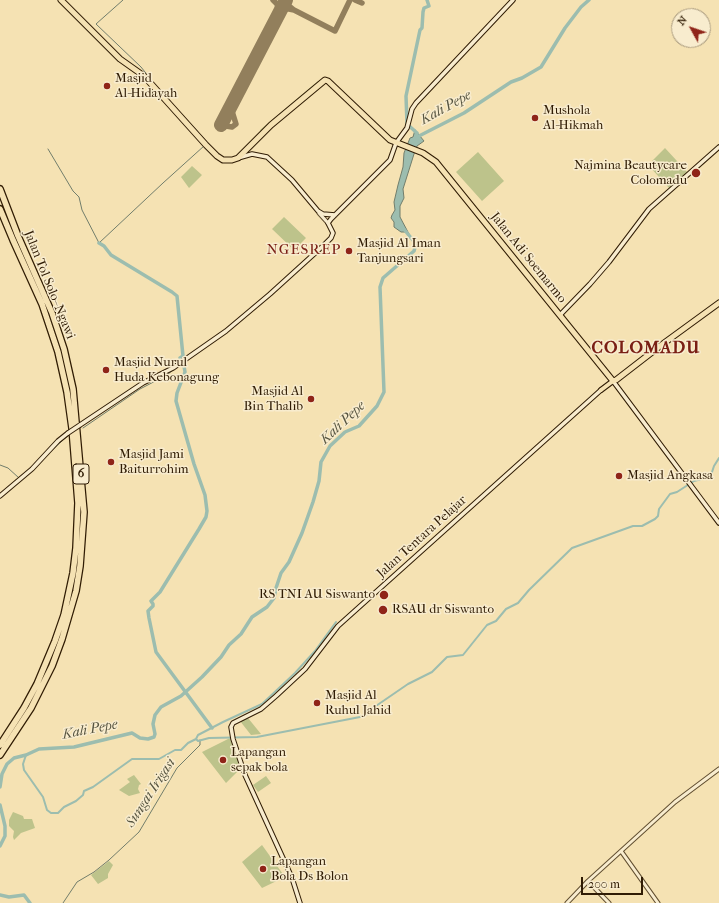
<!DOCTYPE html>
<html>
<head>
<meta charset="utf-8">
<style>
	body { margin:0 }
	#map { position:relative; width:719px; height:903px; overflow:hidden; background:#f5e2b3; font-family:"IM FELL French Canon",serif }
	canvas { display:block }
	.north { position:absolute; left:671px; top:8px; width:40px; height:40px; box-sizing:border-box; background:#f8ecce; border:1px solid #a8997d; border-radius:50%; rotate:310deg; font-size:11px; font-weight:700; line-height:16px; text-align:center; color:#301c04 }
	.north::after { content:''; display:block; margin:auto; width:14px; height:18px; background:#8f2418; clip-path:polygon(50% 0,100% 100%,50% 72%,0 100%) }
	.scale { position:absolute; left:581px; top:877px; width:62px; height:18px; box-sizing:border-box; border:2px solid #301c04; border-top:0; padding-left:5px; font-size:12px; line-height:14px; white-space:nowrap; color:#301c04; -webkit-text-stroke:3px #f8ecce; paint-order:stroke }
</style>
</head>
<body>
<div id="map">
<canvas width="719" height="903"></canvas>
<div class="north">N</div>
<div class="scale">200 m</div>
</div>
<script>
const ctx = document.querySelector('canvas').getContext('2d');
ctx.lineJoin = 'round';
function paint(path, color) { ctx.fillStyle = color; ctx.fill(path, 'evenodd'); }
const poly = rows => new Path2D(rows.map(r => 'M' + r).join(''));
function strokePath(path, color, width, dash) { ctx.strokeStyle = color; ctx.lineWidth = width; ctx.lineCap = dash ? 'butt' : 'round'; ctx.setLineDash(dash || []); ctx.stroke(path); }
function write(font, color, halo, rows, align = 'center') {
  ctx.font = font + ' "IM FELL French Canon",serif'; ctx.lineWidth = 3; ctx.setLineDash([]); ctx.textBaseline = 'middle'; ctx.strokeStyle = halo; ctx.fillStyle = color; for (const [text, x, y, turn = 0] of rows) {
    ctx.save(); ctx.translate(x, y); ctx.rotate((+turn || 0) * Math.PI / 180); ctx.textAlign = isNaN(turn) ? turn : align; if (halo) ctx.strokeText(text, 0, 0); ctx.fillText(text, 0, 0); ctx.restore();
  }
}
const green = poly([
	[318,81,320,83,261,132,260,130],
	[665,148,688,173,669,188,649,166,653,162,652,161],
	[478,152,504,181,482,201,456,172],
	[192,166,202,175,189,188,181,177],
	[284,217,306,238,294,250,272,229],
	[248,718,261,734,251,735,240,721],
	[230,738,241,768,226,783,202,752],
	[134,775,141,784,139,785,138,789,140,793,129,796,119,790,130,782,127,779],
	[266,776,271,783,258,792,253,785],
	[13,812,23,816,24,819,32,819,35,828,21,833,14,840,13,837,14,831,9,826,9,820],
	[262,845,285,877,262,888,242,862],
	[109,861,113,865,108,874,108,878,98,884,91,875]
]);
const water = poly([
	[415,130,424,141,417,146,414,154,403,189,404,198,400,206,400,217,409,234,405,232,401,232,394,227,394,222,391,218,392,215,395,210,394,202,398,185,403,167,404,153,410,138,413,137,415,130]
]);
const stream = poly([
	[123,0,96,24,141,67,149,77],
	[167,98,208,143],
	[48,149,73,191,79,197,82,210,99,243,163,183,204,146],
	[83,428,140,389,167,375,173,370],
	[49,453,64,439,69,435],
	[0,465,8,468,19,478],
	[63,903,77,882,94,872,109,860,139,832,177,768,200,745,200,740]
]);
const canal = poly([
	[196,739,198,741,209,738,257,737,360,717,375,711,373,708,408,684,432,672,447,657,463,655,487,625,496,621,506,609,518,603,529,590,572,548,633,526,642,526,655,519,658,516,659,509,670,494,677,492,694,481,709,477,711,475,714,466,719,458],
	[26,755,23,764,24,770,43,797,47,810,51,813,58,813,64,807,76,801,83,795,84,791,93,787,132,759,159,759,175,750,181,750,188,743,196,739,198,735,223,722,262,704,295,673,315,651,336,622]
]);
const river = poly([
	[417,133,407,124,406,96,420,30,422,28,423,12,424,8,429,6,427,0],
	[417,139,419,136,464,113,511,82,522,78,541,67,565,28,581,7,589,0],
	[99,243,104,246,111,255,172,292,177,296,183,356,180,358,184,366,185,372,177,393,176,401,194,464,205,495,207,511,206,517,199,529,160,592,151,601,153,604,153,606,148,611,149,618,156,652,212,728],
	[0,787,2,774,7,764,14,758,26,755,39,749,74,747,132,733,140,738,148,739,154,737,155,734,153,724,155,715,161,707,181,696,202,677,221,657,229,645,241,634,252,617,267,607,274,598,276,588,281,573,289,562,302,533,313,502,319,481,321,462,330,446,345,432,359,426,377,406,384,392,380,287,383,278,414,251,416,244,403,228],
	[0,805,5,826,5,836,0,846],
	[0,895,9,897,24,895,30,903]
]);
const taxiway = poly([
	[273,0,277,4,279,13],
	[287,0,288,5,294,10],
	[355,0,362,3],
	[279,13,283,9,289,9,294,10,335,31,350,0],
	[230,108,223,114,222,119,226,126,232,127,236,124,232,111,232,104]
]);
const runway = poly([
	[221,125,286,0]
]);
const tertiary = poly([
	[319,213,328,223],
	[621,851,658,903],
	[588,881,609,903],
	[567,903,588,881,675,802,719,769]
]);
const secondary = poly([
	[238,158,252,154,267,157,292,180,318,211,323,214,335,215],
	[560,315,590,284,609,262,649,209,719,147],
	[613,381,719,523],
	[80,425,143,383,173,368,226,331,270,294,324,245,331,238,333,233,328,223,331,219,390,160,396,143,407,128,412,109,416,103,513,0],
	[0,496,32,469,58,441,68,433],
	[300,903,292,878,245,775,233,739,231,727,233,723,261,709,276,696,305,669,338,626,601,390]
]);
const primary = poly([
	[601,390,613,381]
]);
const trunk = poly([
	[61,0,120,59,144,76,206,145,217,156,223,160,232,160,238,158,271,125,325,80,328,81,390,140,423,153,436,162,613,381],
	[613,381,616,380,660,346,719,303]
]);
const motorway = poly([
	[0,189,18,236,52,313,64,349,73,389,84,512,80,566,76,591,62,639,52,666,31,708,0,755],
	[0,209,13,240,42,304,58,352,67,392,72,428,78,503,76,548,73,573,64,615,55,641,37,684,24,708,0,745]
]);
const secondaryBridge = poly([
	[68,433,80,425]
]);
const markers = [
	[107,86,4,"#8f2418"],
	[535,118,4,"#8f2418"],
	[696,173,5,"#8f2418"],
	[349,251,4,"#8f2418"],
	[106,370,4,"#8f2418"],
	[311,399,4,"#8f2418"],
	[111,462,4,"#8f2418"],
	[619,476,4,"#8f2418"],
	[384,595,5,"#8f2418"],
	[383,610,5,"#8f2418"],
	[317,703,4,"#8f2418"],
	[223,760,4,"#8f2418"],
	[263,869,4,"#8f2418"]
];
const shields = [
	[81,474,16]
];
const shieldNames = [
	["6",81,474]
];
const poiNames = [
	["Masjid",115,79],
	["Al-Hidayah",115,94],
	["Mushola",543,111],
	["Al-Hikmah",543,126],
	["Najmina Beautycare",687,166,"right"],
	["Colomadu",687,181,"right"],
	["Masjid Al Iman",357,244],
	["Tanjungsari",357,259],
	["Masjid Nurul",114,363],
	["Huda Kebonagung",114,378],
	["Masjid Al",303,392,"right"],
	["Bin Thalib",303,407,"right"],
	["Masjid Jami",119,455],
	["Baiturrohim",119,470],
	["Masjid Angkasa",627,476],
	["RS TNI AU Siswanto",375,595,"right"],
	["RSAU dr Siswanto",392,610],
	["Masjid Al",325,696],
	["Ruhul Jahid",325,711],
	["Lapangan",231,753],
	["sepak bola",231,768],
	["Lapangan",271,862],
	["Bola Ds Bolon",271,877]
];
const streetNames = [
	["Jalan Adi Soemarmo",528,258,51],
	["Jalan Tol Solo–Ngawi",49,285,68],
	["Jalan Tentara Pelajar",422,537,-42]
];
const waterNames = [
	["Kali Pepe",446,108,-29],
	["Kali Pepe",343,423,-43],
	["Kali Pepe",90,730,-11],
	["Sungai Irigasi",151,793,-57]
];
const quarterNames = [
	["NGESREP",304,250]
];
const districtNames = [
	["COLOMADU",646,349]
];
paint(green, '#bdc38b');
paint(water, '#9cbdaf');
strokePath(water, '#717d6b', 1);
strokePath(stream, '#717d6b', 1);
strokePath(canal, '#9cbdaf', 2);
strokePath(river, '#9cbdaf', 3.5);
strokePath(taxiway, '#927f5c', 5.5);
strokePath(runway, '#927f5c', 14);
strokePath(tertiary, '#614e30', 5);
strokePath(secondary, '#301c04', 5.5);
strokePath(primary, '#301c04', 6);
strokePath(trunk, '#301c04', 7);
strokePath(motorway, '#301c04', 8);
strokePath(tertiary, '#f8ecce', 3);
strokePath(secondary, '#f8ecce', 3.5);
strokePath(primary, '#f5e2b3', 4);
strokePath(trunk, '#f5e2b3', 5);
strokePath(motorway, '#f5e2b3', 5.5);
strokePath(secondaryBridge, '#301c04', 5.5, []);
strokePath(secondaryBridge, '#f8ecce', 3.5);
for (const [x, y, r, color] of markers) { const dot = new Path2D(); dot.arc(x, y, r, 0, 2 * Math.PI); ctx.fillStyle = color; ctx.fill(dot); strokePath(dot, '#f8ecce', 1.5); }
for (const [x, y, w] of shields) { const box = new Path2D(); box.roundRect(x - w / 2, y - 10, w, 20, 3); ctx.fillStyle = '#f8ecce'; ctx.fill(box); strokePath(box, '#301c04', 1); }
write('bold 12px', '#301c04', null, shieldNames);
write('13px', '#301c04', '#f8ecce', poiNames, 'left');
write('13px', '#301c04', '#f8ecce', streetNames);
write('italic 14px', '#565440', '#f8ecce', waterNames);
ctx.letterSpacing = '1px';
write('15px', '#7a1f14', '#f8ecce', quarterNames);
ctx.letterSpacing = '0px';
ctx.letterSpacing = '1px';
write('bold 17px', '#7a1f14', '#f8ecce', districtNames);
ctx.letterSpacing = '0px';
</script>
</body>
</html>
